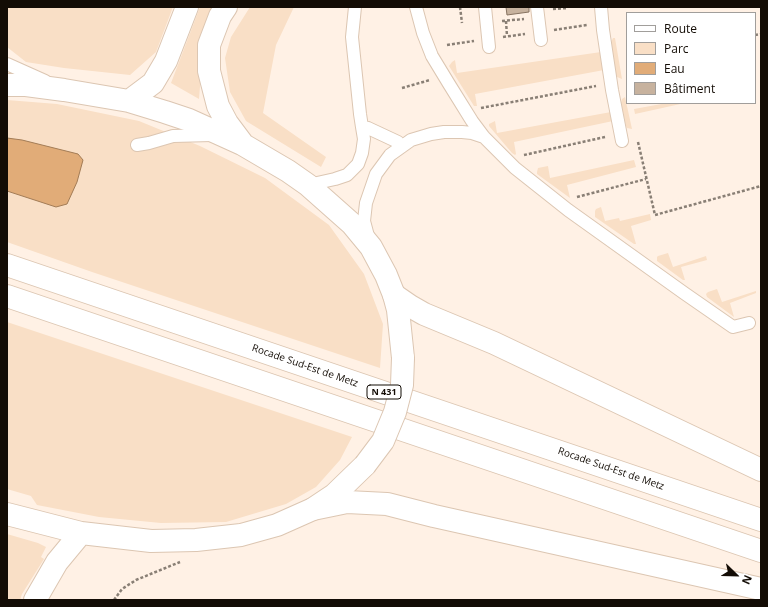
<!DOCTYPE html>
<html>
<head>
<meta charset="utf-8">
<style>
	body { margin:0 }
	#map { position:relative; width:768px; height:607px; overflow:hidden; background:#fff1e5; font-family:"Open Sans",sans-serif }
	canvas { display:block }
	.frame { position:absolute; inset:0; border:8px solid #130c05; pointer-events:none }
	.legend { position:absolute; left:626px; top:12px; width:130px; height:92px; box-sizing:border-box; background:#fff; border:1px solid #a19e9b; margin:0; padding:5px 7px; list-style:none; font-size:12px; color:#130c05 }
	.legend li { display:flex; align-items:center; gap:8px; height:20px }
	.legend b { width:20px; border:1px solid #a19e9b }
	.north { position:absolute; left:716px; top:555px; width:40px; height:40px; -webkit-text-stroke:3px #fff; paint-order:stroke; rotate:113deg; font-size:11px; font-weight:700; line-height:16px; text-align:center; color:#130c05 }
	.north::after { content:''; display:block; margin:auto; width:14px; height:18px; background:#130c05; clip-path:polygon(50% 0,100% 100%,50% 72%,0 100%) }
</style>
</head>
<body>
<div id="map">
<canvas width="768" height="607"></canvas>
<div class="frame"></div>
<ul class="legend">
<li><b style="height:5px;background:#fff"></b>Route</li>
<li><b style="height:11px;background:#f9dfc6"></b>Parc</li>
<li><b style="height:11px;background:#e1ac78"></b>Eau</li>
<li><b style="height:11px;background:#c7b29e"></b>Bâtiment</li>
</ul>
<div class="north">N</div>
</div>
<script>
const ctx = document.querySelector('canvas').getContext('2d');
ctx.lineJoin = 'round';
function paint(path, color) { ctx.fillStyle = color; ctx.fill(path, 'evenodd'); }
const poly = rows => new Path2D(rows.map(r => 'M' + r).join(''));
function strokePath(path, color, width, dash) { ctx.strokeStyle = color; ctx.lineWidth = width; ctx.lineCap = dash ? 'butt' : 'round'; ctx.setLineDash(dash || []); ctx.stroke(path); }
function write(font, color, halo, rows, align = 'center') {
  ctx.font = font + ' "Open Sans",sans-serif'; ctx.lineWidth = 3.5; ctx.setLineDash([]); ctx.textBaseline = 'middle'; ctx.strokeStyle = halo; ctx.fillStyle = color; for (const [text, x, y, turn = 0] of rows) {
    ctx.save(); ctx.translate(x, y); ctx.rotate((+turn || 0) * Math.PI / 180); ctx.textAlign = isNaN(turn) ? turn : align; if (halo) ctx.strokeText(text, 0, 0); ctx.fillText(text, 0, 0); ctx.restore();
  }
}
const green = poly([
	[7,7,173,7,156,52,130,75,64,68,26,62,7,47],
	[200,7,216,7,205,24,199,99,171,83],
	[250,7,294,7,276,45,263,113,326,157,321,167,246,121,230,92,225,58,231,37],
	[613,38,615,38,622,79,617,77,615,74,611,42],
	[601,52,604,70,475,94,477,106,474,106,449,66,452,62,455,60,457,73],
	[625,97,632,129,627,128,626,126,621,103,622,99],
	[7,100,57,104,139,121,200,146,265,178,329,225,364,274,383,324,380,368,92,272,7,242],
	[667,103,685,103,635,114,634,109],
	[611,112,613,121,514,142,516,154,515,155,512,153,489,126,489,124,495,121,497,133],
	[634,160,636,167,567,185,570,198,537,174,537,172,538,168,548,166,550,178],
	[601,207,605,221,619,218,620,221,650,214,651,220,631,226,636,244,634,244,595,217,595,211,596,209],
	[668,253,673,267,706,256,707,260,681,267,685,280,683,280,657,261,657,257,658,256],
	[717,289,722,302,756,291,756,293,730,303,734,317,707,297,706,294,708,292],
	[7,322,352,437,340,460,316,487,286,504,226,522,161,523,99,517,37,505,31,496,7,489],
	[7,534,38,543,46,547,41,557,44,559,22,594,20,600,7,600]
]);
const water = poly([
	[7,138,22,140,78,154,83,160,77,182,67,204,56,207,7,191,7,138]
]);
const building = poly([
	[506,7,529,7,529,12,507,15,506,7]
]);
const path = poly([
	[460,7,462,23],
	[553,9,568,8],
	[502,21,524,19],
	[506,21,507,36],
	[554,30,587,25],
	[755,35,761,34],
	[503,37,525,34],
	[447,45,474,41],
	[402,88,430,80],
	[481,108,596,86],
	[638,142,655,215,761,186],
	[524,155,605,137],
	[577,197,646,179],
	[114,600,122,589,136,580,180,562]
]);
const lane = poly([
	[416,7,423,33,432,56,449,84,472,121,484,137,515,168,568,210,684,293,733,327,749,323],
	[485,7,489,47],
	[537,7,541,40],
	[601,7,603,30,612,90,622,141],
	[7,64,45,81],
	[362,127,368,128,398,142,401,147],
	[137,145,149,143,173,136,212,135],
	[308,185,335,179,347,175,358,164,362,153,364,139,362,127,360,114,352,37,355,7],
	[368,236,364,221,366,203,376,174,390,155,411,140,431,134,444,132,462,132,472,133,484,137]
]);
const secondary = poly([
	[226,7,220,16,209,45,209,71,218,106,227,123,242,143],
	[7,85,26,85,64,90,129,101,165,112,189,120,242,144,288,171,308,185,352,224,371,247,386,275,394,295,398,310,403,358],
	[129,101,153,83,166,61,187,7],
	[7,514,81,533,151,541,196,540,241,535,277,525,313,509,334,495,365,465],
	[35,600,57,562,81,533]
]);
const highway = poly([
	[7,265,761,520],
	[394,295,410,306,424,314,494,343,761,470],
	[7,296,761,551],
	[313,509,347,502,387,504,434,516,761,589]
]);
const secondaryBridge = poly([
	[365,465,383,441,395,412,402,385,403,358]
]);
const shields = [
	[384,392,34]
];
const shieldNames = [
	["N 431",384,392]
];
const streetNames = [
	["Rocade Sud-Est de Metz",305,366,19],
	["Rocade Sud-Est de Metz",611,469,19]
];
paint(green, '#f9dfc6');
paint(water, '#e1ac78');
strokePath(water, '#a37c56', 1);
paint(building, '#c7b29e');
strokePath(building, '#867260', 1);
strokePath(lane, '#dcc6b2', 14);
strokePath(secondary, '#dcc6b2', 24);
strokePath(highway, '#dcc6b2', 24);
strokePath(path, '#897f75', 2.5, [3, 2]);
strokePath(lane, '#fff', 12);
strokePath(secondary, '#fff', 22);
strokePath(highway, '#fff', 22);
strokePath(secondaryBridge, '#dcc6b2', 24, []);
strokePath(secondaryBridge, '#fff', 22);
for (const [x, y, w] of shields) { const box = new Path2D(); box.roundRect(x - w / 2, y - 7, w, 14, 3); ctx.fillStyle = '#fff'; ctx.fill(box); strokePath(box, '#130c05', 1); }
write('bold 9px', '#130c05', null, shieldNames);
write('10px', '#130c05', '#fff', streetNames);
</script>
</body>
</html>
